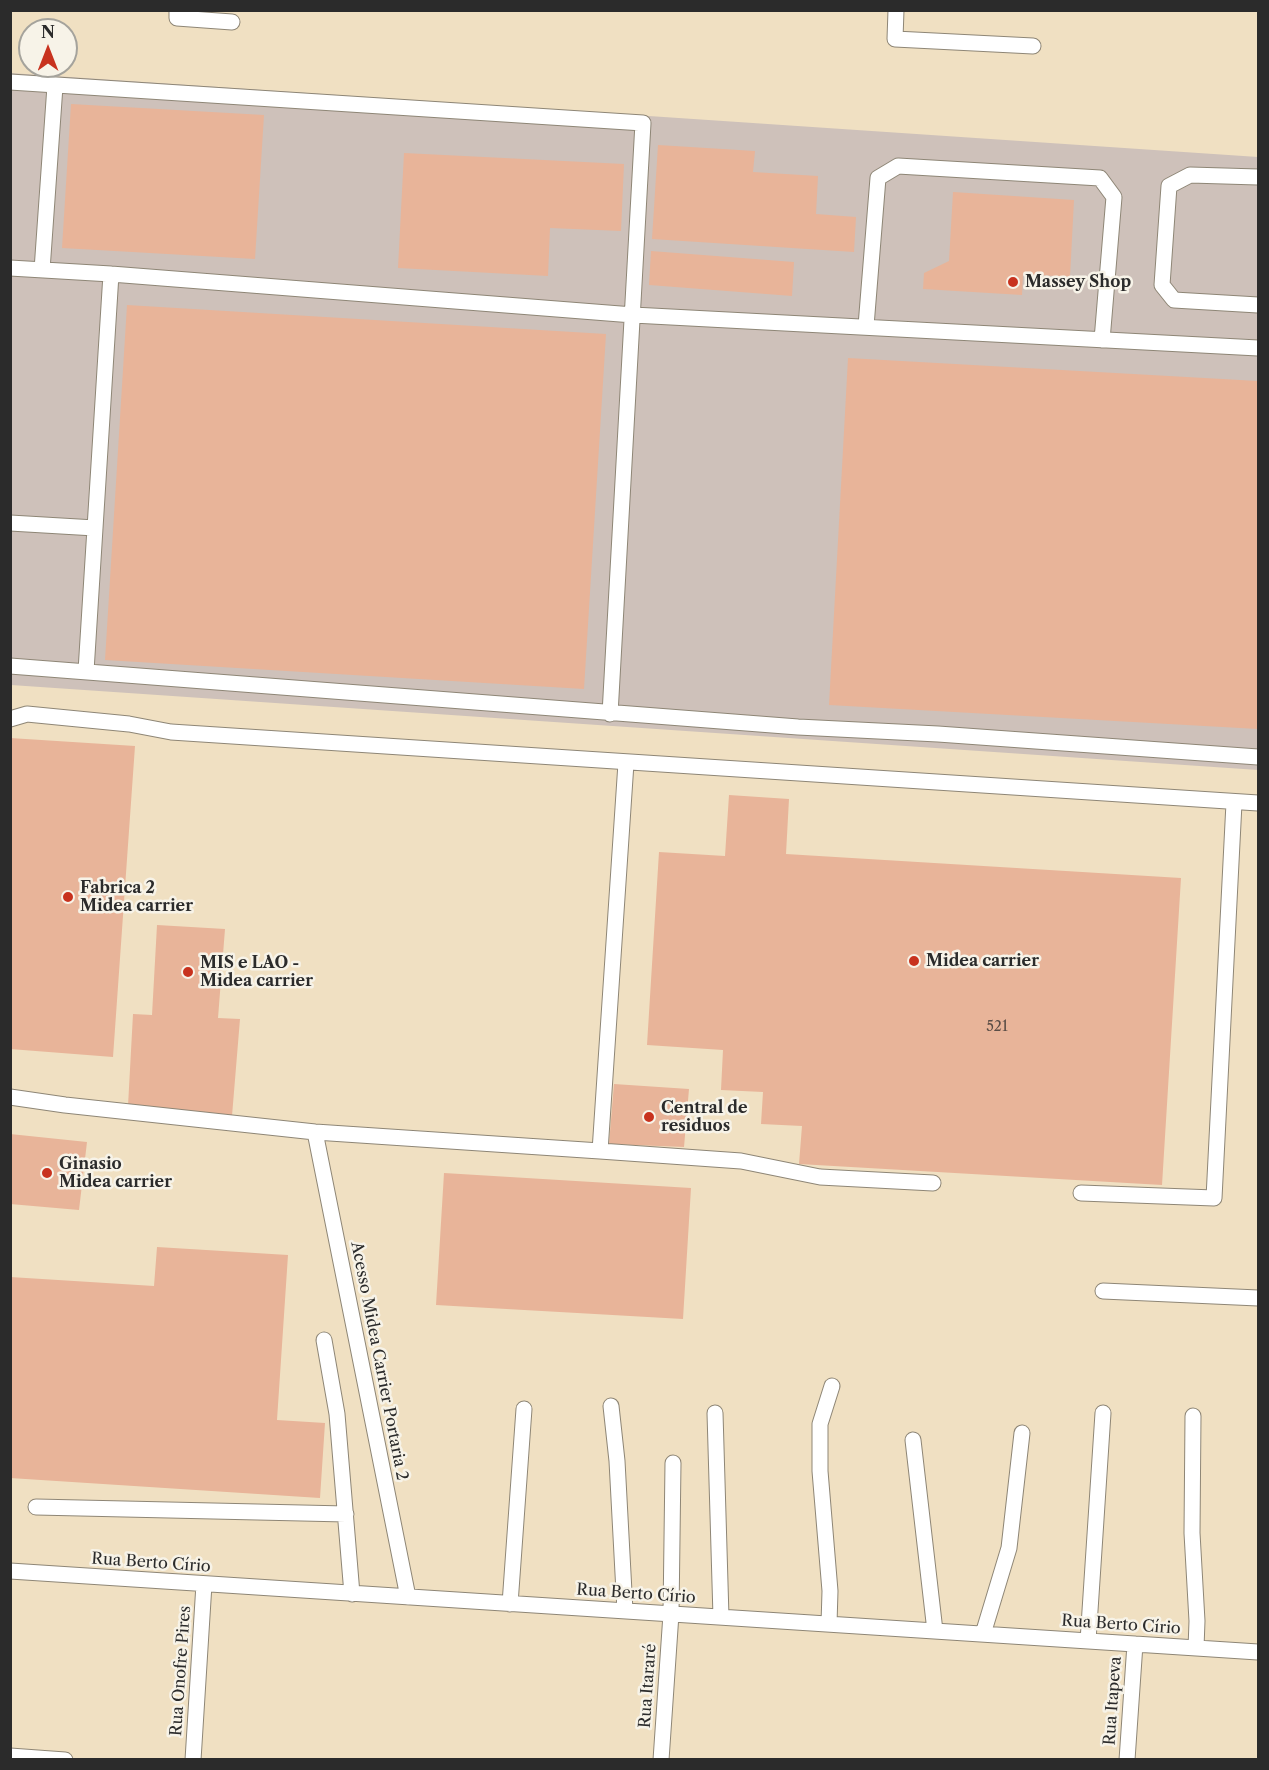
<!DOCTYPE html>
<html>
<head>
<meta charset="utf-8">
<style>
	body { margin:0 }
	#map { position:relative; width:1269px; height:1770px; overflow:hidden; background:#f0e0c2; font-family:"Libre Caslon Text",serif }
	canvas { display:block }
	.frame { position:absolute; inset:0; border:12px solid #2b2b2b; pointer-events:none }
	.north { position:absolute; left:18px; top:18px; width:60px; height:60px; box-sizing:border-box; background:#f7f3e8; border:2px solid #a5a39c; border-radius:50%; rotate:0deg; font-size:16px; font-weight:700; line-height:24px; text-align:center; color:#2b2b2b }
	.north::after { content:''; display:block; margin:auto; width:21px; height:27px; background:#c8321e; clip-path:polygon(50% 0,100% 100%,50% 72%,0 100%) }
</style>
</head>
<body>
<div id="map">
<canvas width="1269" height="1770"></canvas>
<div class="frame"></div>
<div class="north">N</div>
</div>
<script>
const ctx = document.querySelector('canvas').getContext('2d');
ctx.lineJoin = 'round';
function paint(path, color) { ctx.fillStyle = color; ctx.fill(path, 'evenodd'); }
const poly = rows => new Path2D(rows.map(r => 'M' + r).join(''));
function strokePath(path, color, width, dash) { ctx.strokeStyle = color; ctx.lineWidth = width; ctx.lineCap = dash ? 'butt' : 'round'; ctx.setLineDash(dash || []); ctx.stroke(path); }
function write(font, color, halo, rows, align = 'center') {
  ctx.font = font + ' "Libre Caslon Text",serif'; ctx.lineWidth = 5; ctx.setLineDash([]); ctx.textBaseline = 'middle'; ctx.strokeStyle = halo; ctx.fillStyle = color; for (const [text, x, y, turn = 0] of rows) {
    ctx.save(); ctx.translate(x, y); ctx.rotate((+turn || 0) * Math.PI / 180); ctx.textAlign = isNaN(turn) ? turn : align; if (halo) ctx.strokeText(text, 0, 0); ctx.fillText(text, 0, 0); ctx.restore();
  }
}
const industrial = poly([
	[10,73,1258,157,1258,770,11,685]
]);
const building = poly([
	[71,104,264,115,255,259,62,248],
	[658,145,755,151,753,172,818,176,816,214,856,217,854,252,652,239],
	[404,153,624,164,621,231,550,228,548,276,398,268],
	[953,192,1074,200,1070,277,1023,274,1022,295,923,289,924,273,949,261],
	[651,251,794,262,792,296,649,285],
	[127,305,606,334,584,689,105,660],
	[848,358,1258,381,1258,729,829,705],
	[10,738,135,746,113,1057,10,1049],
	[729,795,789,799,786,854,1181,878,1162,1185,799,1164,802,1126,761,1124,763,1092,721,1090,723,1050,647,1045,659,852,725,856],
	[157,925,225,929,218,1018,240,1019,232,1116,128,1106,133,1014,152,1015],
	[614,1084,689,1089,684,1147,609,1144],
	[10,1134,87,1142,79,1210,10,1204],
	[444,1173,691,1188,683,1319,436,1305],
	[157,1247,288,1255,277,1420,325,1423,320,1498,10,1478,10,1277,154,1286]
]);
const minor = poly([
	[177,10,177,18,232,22],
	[896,10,895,39,1033,46],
	[10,82,643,123,610,714],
	[1258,177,1190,175,1169,186,1162,285,1174,300,1258,305],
	[10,268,111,274,633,315,1258,348],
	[42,270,55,86],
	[866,326,878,178,898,166,1100,178,1114,197,1102,340],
	[10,523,95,528],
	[10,666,798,727,938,734,1258,757],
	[86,671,111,274],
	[10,719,27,714,129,724,171,732,1258,803],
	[10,1097,65,1105,315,1132,600,1151,626,763],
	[315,1132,408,1597],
	[600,1151,741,1161,820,1177,933,1183],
	[1081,1193,1214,1198,1234,803],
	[1103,1291,1258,1298],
	[324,1340,337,1414,352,1594],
	[611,1406,617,1461,625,1611],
	[715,1413,721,1617],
	[1193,1416,1192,1533,1197,1621,1196,1648],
	[913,1440,935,1631],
	[36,1507,346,1514],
	[10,1571,1258,1652],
	[510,1604,524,1409],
	[829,1624,830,1591,820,1471,820,1424,832,1386],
	[983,1634,1009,1548,1022,1433],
	[1088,1641,1103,1413],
	[10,1756,65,1760],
	[193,1760,204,1584],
	[661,1760,671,1614,673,1463],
	[1127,1760,1135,1644]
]);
const markers = [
	[1013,282,6,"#c8321e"],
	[68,897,6,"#c8321e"],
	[914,961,6,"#c8321e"],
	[188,972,6,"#c8321e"],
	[649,1117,6,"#c8321e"],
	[47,1173,6,"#c8321e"]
];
const numberNames = [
	["521",997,1027]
];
const poiNames = [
	["Massey Shop",1025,282],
	["Fabrica 2",80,888],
	["Midea carrier",80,906],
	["Midea carrier",926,961],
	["MIS e LAO -",200,963],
	["Midea carrier",200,981],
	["Central de",661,1108],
	["residuos",661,1126],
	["Ginasio",59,1164],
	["Midea carrier",59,1182]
];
const streetNames = [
	["Acesso Midea Carrier Portaria 2",379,1361,79],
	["Rua Berto Círio",151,1563,4],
	["Rua Berto Círio",636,1594,4],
	["Rua Berto Círio",1121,1625,4],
	["Rua Onofre Pires",181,1671,-86],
	["Rua Itararé",648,1686,-86],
	["Rua Itapeva",1113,1701,-86]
];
paint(industrial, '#cec1ba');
paint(building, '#e8b499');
strokePath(minor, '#8e8676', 17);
strokePath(minor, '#fff', 15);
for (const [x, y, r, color] of markers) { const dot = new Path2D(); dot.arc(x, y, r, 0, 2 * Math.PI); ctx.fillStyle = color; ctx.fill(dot); strokePath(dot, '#f7f3e8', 2); }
write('14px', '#5a4d46', null, numberNames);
write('bold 16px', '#2b2b2b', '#f7f3e8', poiNames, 'left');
write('16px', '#2b2b2b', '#f7f3e8', streetNames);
</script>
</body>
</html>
